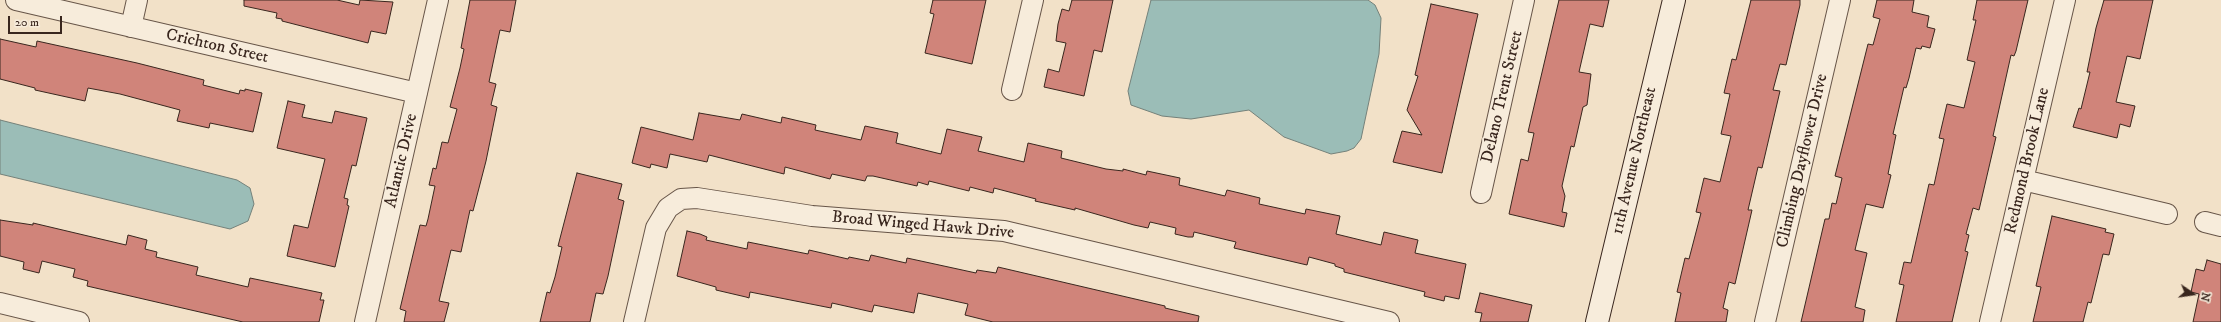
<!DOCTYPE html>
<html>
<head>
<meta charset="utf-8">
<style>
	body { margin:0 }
	#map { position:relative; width:2221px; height:322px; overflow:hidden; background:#f2e1c8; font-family:"IM FELL DW Pica",serif }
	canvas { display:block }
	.north { position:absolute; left:2173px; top:274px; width:40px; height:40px; -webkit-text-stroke:3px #f7ecdb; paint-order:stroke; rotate:103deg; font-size:11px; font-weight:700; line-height:16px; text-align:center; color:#39261e }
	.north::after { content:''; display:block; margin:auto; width:14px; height:18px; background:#39261e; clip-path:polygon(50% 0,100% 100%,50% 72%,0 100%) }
	.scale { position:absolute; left:8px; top:16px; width:54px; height:18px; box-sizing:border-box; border:2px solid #39261e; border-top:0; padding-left:5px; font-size:12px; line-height:14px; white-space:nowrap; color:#39261e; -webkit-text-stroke:3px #f7ecdb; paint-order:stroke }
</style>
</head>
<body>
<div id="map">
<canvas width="2221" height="322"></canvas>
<div class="north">N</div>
<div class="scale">20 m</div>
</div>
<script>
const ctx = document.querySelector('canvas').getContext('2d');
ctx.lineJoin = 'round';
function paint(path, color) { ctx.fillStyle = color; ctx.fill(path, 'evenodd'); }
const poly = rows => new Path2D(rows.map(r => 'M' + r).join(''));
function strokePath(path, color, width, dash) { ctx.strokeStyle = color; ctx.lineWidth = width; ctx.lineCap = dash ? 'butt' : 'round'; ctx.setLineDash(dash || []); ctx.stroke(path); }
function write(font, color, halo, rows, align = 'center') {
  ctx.font = font + ' "IM FELL DW Pica",serif'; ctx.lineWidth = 3.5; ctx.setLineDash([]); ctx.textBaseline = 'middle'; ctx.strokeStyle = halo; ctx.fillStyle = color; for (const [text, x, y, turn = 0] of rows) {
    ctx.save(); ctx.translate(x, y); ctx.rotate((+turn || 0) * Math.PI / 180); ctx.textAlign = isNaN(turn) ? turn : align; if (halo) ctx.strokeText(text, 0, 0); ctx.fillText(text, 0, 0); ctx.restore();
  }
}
const water = poly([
	[1151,0,1368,0,1375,5,1381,18,1379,54,1361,139,1354,148,1347,151,1331,154,1284,137,1249,110,1191,119,1162,116,1131,105,1128,91,1151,0],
	[0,120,237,180,250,188,254,204,248,221,230,229,0,174,0,120]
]);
const building = poly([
	[244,0,337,0,359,5,360,0,393,2,386,34,371,31,368,43,282,21,282,19,276,18,277,13,244,6,244,0],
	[470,0,516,0,510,32,500,30,489,82,496,84,491,105,497,107,486,161,473,211,470,210,461,252,451,250,439,301,449,303,444,322,404,322,406,311,400,309,420,225,426,226,428,219,435,186,429,185,433,168,436,169,442,142,448,143,457,109,450,107,460,68,464,49,461,48,470,0],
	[933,0,986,0,972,64,925,53,934,14,930,13,933,0],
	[1072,0,1113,0,1102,52,1094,50,1084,96,1044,87,1048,69,1059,72,1066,43,1056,41,1058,24,1062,9,1069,11,1072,0],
	[1559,0,1609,0,1603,27,1590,24,1579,72,1591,74,1587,105,1583,107,1574,147,1571,146,1562,186,1565,196,1562,212,1567,213,1564,227,1509,214,1521,159,1528,161,1534,133,1528,132,1559,0],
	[1751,0,1800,0,1800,5,1786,65,1780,64,1773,90,1780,91,1762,168,1758,167,1748,210,1752,210,1735,284,1729,282,1723,308,1728,310,1726,322,1675,322,1681,293,1677,292,1685,258,1689,259,1701,213,1696,212,1704,178,1720,182,1731,136,1721,134,1730,94,1724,93,1732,59,1736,60,1751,0],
	[1877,0,1914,0,1912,12,1929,16,1927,27,1935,29,1930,48,1922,46,1921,49,1916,48,1909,78,1906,88,1904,87,1893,134,1896,135,1888,174,1891,175,1883,208,1866,204,1855,250,1867,253,1855,307,1865,310,1863,322,1801,322,1825,219,1829,219,1832,203,1836,204,1842,178,1835,176,1868,44,1873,45,1880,19,1873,17,1877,0],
	[1977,0,2028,0,2016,51,2014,56,2011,55,1993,136,1996,137,1979,210,1973,208,1966,234,1969,235,1965,251,1968,252,1952,322,1896,322,1904,285,1899,284,1904,262,1911,263,1929,184,1934,185,1944,139,1939,138,1947,104,1964,108,1975,62,1967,60,1976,20,1973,20,1977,0],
	[2104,0,2153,0,2140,59,2127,56,2116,102,2135,106,2130,127,2120,124,2117,138,2073,127,2079,108,2081,109,2090,72,2087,72,2096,28,2104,0],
	[1431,4,1478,14,1442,173,1393,162,1402,131,1422,135,1407,110,1418,76,1415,75,1431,4],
	[0,39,36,47,37,41,137,63,204,80,203,85,239,94,240,90,245,91,245,89,262,93,253,132,210,123,209,128,177,121,180,110,120,94,88,88,85,101,35,90,35,88,0,79,0,39],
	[288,101,305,105,302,117,332,123,335,111,367,118,356,166,352,165,344,198,348,199,347,205,349,206,335,267,287,256,294,225,308,228,325,159,277,148,288,101],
	[699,113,740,120,742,114,781,123,782,117,816,125,815,130,861,140,865,126,898,133,896,143,941,154,947,129,982,137,978,151,1024,162,1028,143,1062,151,1061,158,1106,169,1123,171,1123,169,1146,175,1147,171,1180,178,1179,185,1225,196,1227,190,1260,198,1259,204,1305,214,1306,209,1340,216,1336,234,1381,245,1384,232,1418,240,1415,253,1466,264,1459,299,1445,296,1444,301,1424,296,1425,292,1344,272,1344,269,1335,266,1335,264,1309,257,1307,265,1234,248,1236,242,1194,232,1193,237,1188,237,1175,234,1176,228,1150,222,1148,228,1134,225,1075,208,1075,210,1035,201,1036,199,994,188,993,193,970,187,969,191,929,181,928,185,918,182,917,186,873,176,867,176,865,181,832,174,830,179,785,167,784,174,709,155,707,162,670,154,667,168,651,164,650,168,632,163,641,127,693,140,699,113],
	[577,173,622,184,618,199,624,201,608,276,603,294,596,293,590,322,540,322,547,292,550,293,555,277,562,247,558,246,577,173],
	[2052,216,2106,229,2105,232,2114,234,2109,255,2103,254,2091,303,2088,302,2083,322,2033,322,2041,287,2036,286,2052,216],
	[0,220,33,225,33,223,126,245,128,235,147,240,145,249,157,252,156,257,198,267,196,275,248,287,250,278,322,293,320,300,324,300,319,322,243,322,87,286,88,281,73,277,75,269,42,261,39,273,23,269,24,262,0,256,0,220],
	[687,231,700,234,707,237,706,240,747,249,748,242,808,254,809,250,848,259,849,257,869,261,871,255,906,263,907,258,976,273,977,270,996,273,998,267,1165,306,1165,308,1199,316,1198,322,993,322,965,315,968,304,918,293,914,313,874,305,872,312,832,303,831,308,750,292,749,298,746,297,716,290,716,287,677,276,687,231],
	[2207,260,2221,264,2221,322,2193,322,2199,294,2191,292,2196,269,2204,271,2207,260],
	[1480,293,1532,305,1528,322,1480,322,1482,313,1475,312,1480,293]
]);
const street = poly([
	[16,0,417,93],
	[131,27,137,0],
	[1012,90,1033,0],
	[2023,180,2167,214],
	[1481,193,1524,0],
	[2205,222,2221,226],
	[0,303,79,322],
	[365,322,438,0],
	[634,322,656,228,668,208,681,199,697,198,812,216,1004,231,1389,322],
	[1765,322,1840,0],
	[1990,322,2065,0]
]);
const secondary = poly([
	[1597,322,1674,0]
]);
const streetNames = [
	["Crichton Street",217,47,13],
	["Delano Trent Street",1503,97,-77],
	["Atlantic Drive",402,161,-77],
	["11th Avenue Northeast",1635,161,-77],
	["Climbing Dayflower Drive",1803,161,-77],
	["Redmond Brook Lane",2028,161,-77],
	["Broad Winged Hawk Drive",923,226,5]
];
paint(water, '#9bbdb7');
strokePath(water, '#74817a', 1);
paint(building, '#d0847a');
strokePath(building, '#39261e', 1);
strokePath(street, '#675548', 22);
strokePath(secondary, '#39261e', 24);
strokePath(street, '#f7ecdb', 20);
strokePath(secondary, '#f7ecdb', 22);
write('17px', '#39261e', '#f7ecdb', streetNames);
</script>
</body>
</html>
